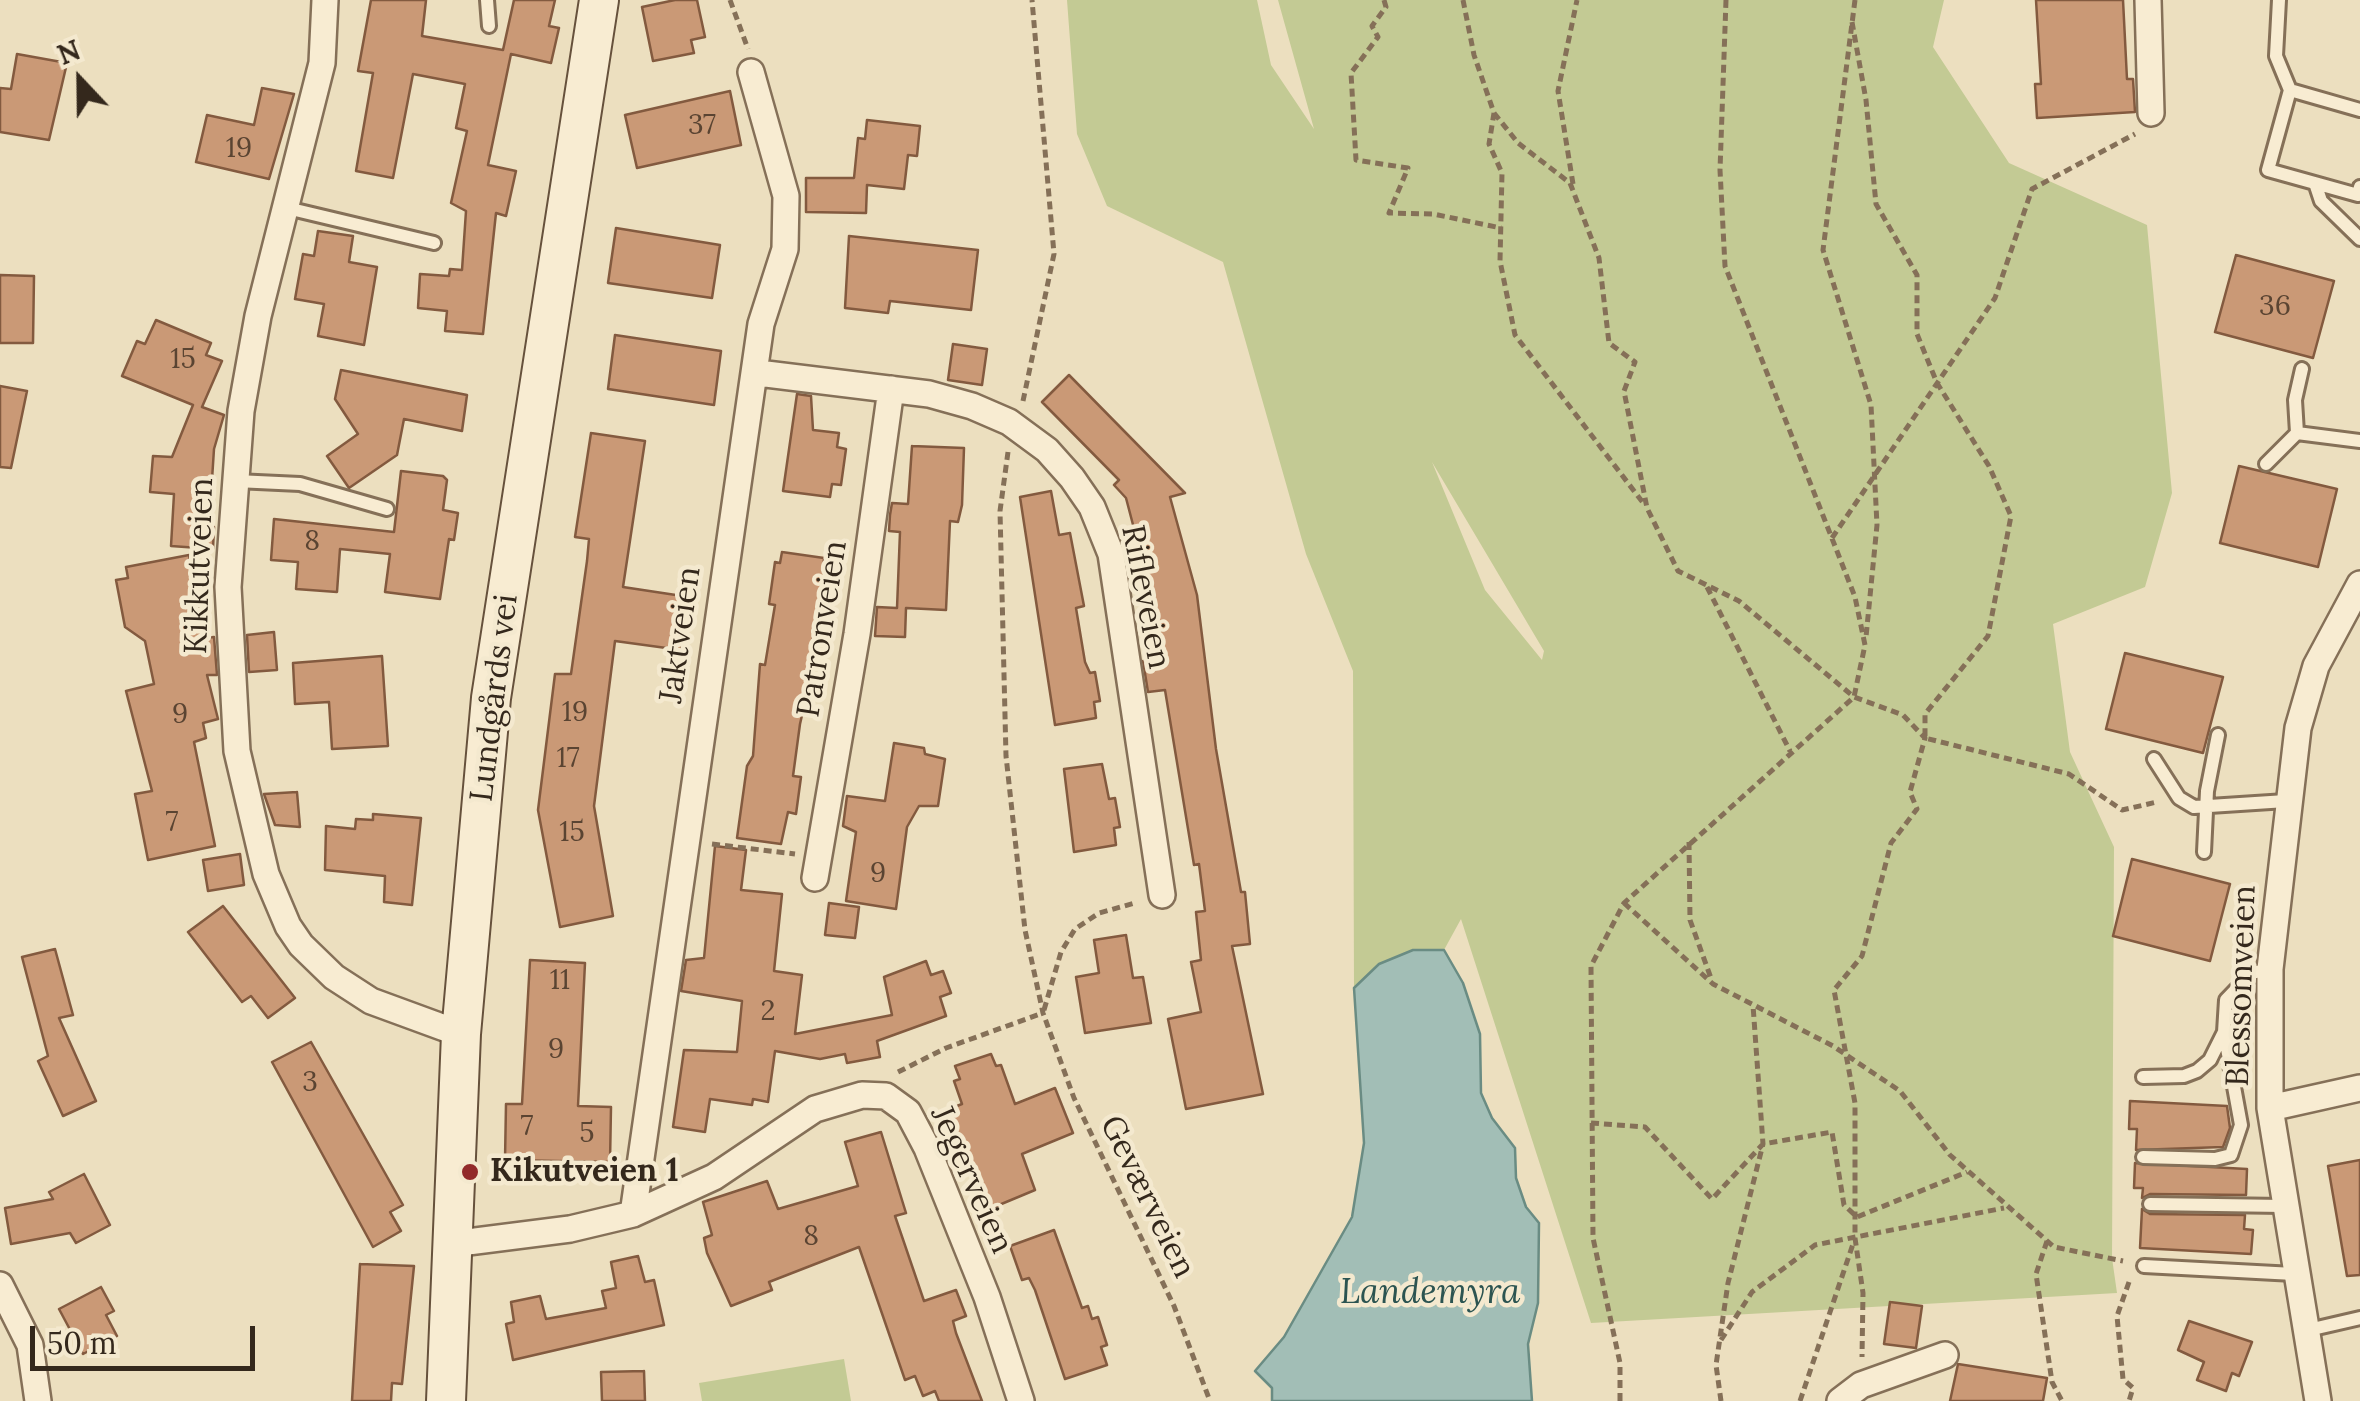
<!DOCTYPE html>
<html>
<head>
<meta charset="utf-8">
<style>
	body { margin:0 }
	#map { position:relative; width:2360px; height:1401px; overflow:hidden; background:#ecdfbf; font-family:Lora,serif }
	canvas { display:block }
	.north { position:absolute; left:30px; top:30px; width:100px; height:100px; -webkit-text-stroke:8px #f4e9cf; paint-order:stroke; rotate:338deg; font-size:28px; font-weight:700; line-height:40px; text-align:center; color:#34281c }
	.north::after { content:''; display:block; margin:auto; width:35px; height:45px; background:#34281c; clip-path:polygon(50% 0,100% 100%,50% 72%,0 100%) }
	.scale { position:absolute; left:30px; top:1326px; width:225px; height:45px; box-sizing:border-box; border:5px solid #34281c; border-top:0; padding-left:12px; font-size:30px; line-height:35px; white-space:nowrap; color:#34281c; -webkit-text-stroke:8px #f4e9cf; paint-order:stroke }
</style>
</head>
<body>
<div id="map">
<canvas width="2360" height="1401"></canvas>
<div class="north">N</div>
<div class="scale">50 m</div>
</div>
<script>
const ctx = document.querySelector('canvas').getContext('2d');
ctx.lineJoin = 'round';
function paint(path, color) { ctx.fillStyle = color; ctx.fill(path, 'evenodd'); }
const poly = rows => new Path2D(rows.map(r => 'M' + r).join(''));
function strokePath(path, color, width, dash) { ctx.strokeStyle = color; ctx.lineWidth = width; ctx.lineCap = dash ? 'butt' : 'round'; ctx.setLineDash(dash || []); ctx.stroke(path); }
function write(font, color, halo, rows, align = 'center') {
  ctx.font = font + ' Lora,serif'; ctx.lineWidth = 9; ctx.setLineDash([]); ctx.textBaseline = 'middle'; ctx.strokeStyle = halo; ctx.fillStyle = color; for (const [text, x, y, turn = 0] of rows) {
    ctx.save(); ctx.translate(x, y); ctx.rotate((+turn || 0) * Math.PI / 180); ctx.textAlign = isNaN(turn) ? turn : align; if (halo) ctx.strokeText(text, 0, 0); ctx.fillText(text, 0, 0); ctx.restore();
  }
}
const green = poly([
	[1067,0,1257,0,1271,65,1314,129,1278,0,1944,0,1933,47,2009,163,2147,225,2172,493,2145,587,2053,624,2070,752,2114,847,2112,1258,2117,1293,1591,1323,1461,919,1444,950,1413,950,1379,964,1354,988,1353,671,1306,554,1223,262,1107,206,1077,134],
	[1432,462,1544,651,1542,660,1485,590],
	[844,1359,851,1401,702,1401,699,1383]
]);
const water = poly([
	[1413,950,1444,950,1463,983,1480,1034,1481,1093,1492,1118,1515,1148,1516,1178,1526,1207,1539,1223,1538,1303,1528,1344,1532,1401,1272,1401,1272,1388,1255,1371,1284,1337,1352,1217,1364,1143,1354,988,1379,964,1413,950]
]);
const building = poly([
	[371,0,426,0,422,36,503,50,514,0,555,0,549,26,559,28,551,63,511,54,488,165,516,171,506,216,496,213,483,334,445,331,447,311,418,308,420,274,449,276,450,269,462,270,466,211,451,203,467,131,456,128,465,84,413,74,393,178,356,171,373,73,358,71,371,0],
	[675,0,697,0,705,37,691,40,694,53,653,61,642,7,675,0],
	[2036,0,2123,0,2127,79,2133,79,2135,112,2037,118,2035,84,2041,84,2036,0],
	[17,54,67,63,49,140,0,132,0,88,11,89,17,54],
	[262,88,294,94,269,179,196,162,207,115,254,125,262,88],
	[730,91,741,145,637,168,625,115,730,91],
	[867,120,920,126,917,156,908,155,904,189,867,185,866,213,806,212,806,178,854,178,858,138,865,139,867,120],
	[616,228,720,245,712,298,608,283,616,228],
	[318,231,353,236,349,262,377,267,364,345,318,336,324,304,295,299,303,254,314,256,318,231],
	[849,236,978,250,971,310,890,301,888,313,845,308,849,236],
	[2236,255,2334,281,2313,358,2215,332,2236,255],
	[0,275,34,276,33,343,0,343,0,275],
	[156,320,211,343,206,355,222,361,202,407,224,415,214,449,209,526,214,527,213,549,171,546,174,494,150,492,153,456,172,457,193,405,122,376,137,341,145,344,156,320],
	[615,335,721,351,714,405,608,389,615,335],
	[953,344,987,349,982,385,948,380,953,344],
	[341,370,467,395,462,431,404,419,397,455,349,488,327,456,358,434,335,399,341,370],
	[1069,375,1185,493,1170,497,1197,595,1216,749,1241,892,1245,892,1250,944,1232,946,1263,1094,1186,1109,1168,1019,1201,1012,1191,962,1201,960,1196,912,1205,911,1199,864,1194,865,1165,690,1148,692,1143,661,1161,659,1148,582,1126,498,1114,485,1119,480,1042,402,1069,375],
	[0,386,27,391,11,468,0,467,0,386],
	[797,394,811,396,813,430,839,433,837,447,846,449,841,485,832,484,830,497,783,491,797,394],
	[591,433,645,441,623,587,689,597,681,650,615,641,594,806,613,916,560,927,538,810,555,674,571,674,587,561,589,539,575,537,591,433],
	[912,446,964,448,962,505,958,522,950,521,946,610,906,608,905,637,875,636,877,607,897,608,900,532,889,531,890,515,892,503,908,504,912,446],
	[2239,466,2337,489,2318,567,2220,543,2239,466],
	[401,471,443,476,447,480,443,510,458,513,454,540,449,539,440,599,385,592,390,554,340,549,337,592,296,589,298,562,271,560,274,519,394,532,401,471],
	[1051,491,1059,535,1070,533,1084,606,1076,608,1085,662,1090,673,1095,672,1100,701,1094,702,1096,718,1055,725,1020,497,1051,491],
	[782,552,824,558,823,572,830,573,825,610,818,609,815,622,808,674,815,674,811,711,803,711,800,724,793,776,801,777,796,814,788,812,781,844,737,838,747,766,753,756,760,664,765,665,775,605,769,604,775,562,780,563,782,552],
	[189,555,205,638,214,637,217,675,207,675,218,719,203,723,206,738,194,742,215,846,148,860,135,794,152,791,126,691,154,684,145,641,125,627,116,580,128,578,126,567,189,555],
	[274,632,277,670,249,672,247,635,274,632],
	[2125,653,2223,677,2203,753,2106,729,2125,653],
	[382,656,388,746,332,749,329,702,295,704,293,663,382,656],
	[894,743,924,748,925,754,945,759,938,806,919,806,907,827,896,909,846,901,856,832,843,826,847,796,885,801,894,743],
	[1102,764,1109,799,1115,798,1120,827,1114,828,1116,845,1074,852,1064,769,1102,764],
	[297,792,300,827,275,825,264,794,297,792],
	[373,814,421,818,412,905,384,902,385,876,325,870,326,826,355,829,356,819,373,820,373,814],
	[715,846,746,850,741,890,782,894,774,971,802,975,795,1034,892,1015,884,977,926,961,931,975,943,971,951,993,940,997,946,1016,877,1041,880,1057,847,1063,845,1054,820,1059,775,1051,768,1102,753,1099,752,1105,710,1099,705,1132,673,1127,684,1050,737,1052,742,1001,681,991,686,960,704,958,715,846],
	[240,854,244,885,208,891,203,860,240,854],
	[2132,859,2230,884,2210,961,2113,936,2132,859],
	[829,903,859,907,855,938,825,935,829,903],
	[223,906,295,998,268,1018,251,996,242,1002,188,932,223,906],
	[1126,935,1133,978,1143,977,1151,1023,1085,1033,1076,977,1099,973,1094,940,1126,935],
	[55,949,73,1015,59,1018,96,1101,63,1116,38,1061,48,1056,22,957,55,949],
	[530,960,585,963,578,1106,611,1107,610,1162,505,1160,506,1104,522,1104,530,960],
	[311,1042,403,1205,390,1212,401,1231,373,1247,272,1062,311,1042],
	[991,1054,996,1066,1001,1065,1015,1104,1055,1088,1073,1133,1022,1154,1035,1190,987,1210,959,1142,946,1147,934,1115,962,1104,954,1081,960,1079,955,1066,991,1054],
	[2130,1101,2227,1106,2230,1128,2223,1147,2136,1150,2137,1129,2129,1129,2130,1101],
	[881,1132,906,1213,895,1216,924,1301,956,1290,966,1316,953,1321,956,1333,982,1401,939,1401,935,1391,923,1396,915,1376,905,1380,859,1247,769,1282,772,1290,731,1306,707,1253,704,1238,712,1235,703,1202,767,1181,778,1209,858,1186,845,1142,881,1132],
	[2360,1160,2360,1275,2347,1276,2328,1166,2360,1160],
	[2135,1163,2247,1169,2246,1195,2150,1194,2142,1198,2143,1188,2134,1188,2135,1163],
	[84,1174,110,1225,76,1243,70,1233,11,1244,5,1208,53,1199,49,1192,84,1174],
	[2142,1209,2150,1214,2245,1215,2244,1229,2253,1230,2251,1254,2140,1248,2142,1209],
	[1054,1230,1082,1308,1088,1306,1092,1319,1098,1317,1107,1345,1101,1347,1107,1365,1065,1379,1035,1290,1029,1278,1022,1280,1010,1246,1054,1230],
	[638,1256,645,1282,654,1280,664,1325,513,1360,506,1324,514,1322,511,1302,540,1296,546,1319,606,1308,602,1291,616,1288,611,1262,638,1256],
	[360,1264,414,1266,402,1384,392,1383,391,1401,352,1401,360,1264],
	[101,1287,114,1311,106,1315,117,1336,83,1354,59,1309,101,1287],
	[1890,1302,1922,1306,1916,1348,1884,1344,1890,1302],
	[2189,1321,2252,1342,2239,1376,2232,1373,2226,1391,2197,1380,2204,1362,2178,1350,2189,1321],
	[1958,1364,2047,1378,2043,1401,1950,1401,1958,1364],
	[644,1371,645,1401,602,1401,601,1372,644,1371]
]);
const path = poly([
	[730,0,748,49],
	[1384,0,1386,7,1372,26,1378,37,1351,73,1356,160,1408,168,1389,213,1433,214,1501,228],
	[1463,0,1474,55,1494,113,1489,144,1502,173,1500,261,1515,335,1644,504],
	[1855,0,1823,250,1871,405,1877,525,1866,637],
	[1852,22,1866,100,1876,204,1917,275,1917,334,1937,383,1989,466,2011,516,1988,636,1925,714,1925,738,2069,774,2122,810,2157,802],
	[1494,113,1518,143,1570,183,1599,258,1609,343,1635,362,1624,391,1647,508,1678,571,1739,601,1854,697,1903,715,1925,738,1910,792,1917,809,1891,843,1862,956,1834,990,1855,1103,1855,1238,1863,1293,1862,1357],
	[1573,184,1558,91,1577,0],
	[1023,401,1054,254,1032,0],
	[1008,452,1000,511,1006,756,1025,930,1043,1013,1074,1098,1174,1306,1210,1401],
	[1832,538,1995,298,2032,189,2135,134],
	[1707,587,1790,751],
	[1689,842,1690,920,1712,981],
	[712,844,795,854],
	[1624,903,1713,984,1833,1046,1900,1091,1950,1155,2054,1247,2123,1261],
	[1044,1010,1061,952,1075,929,1099,913,1135,903],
	[898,1072,946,1048,1043,1013],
	[1591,1123,1645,1127,1712,1199,1763,1144,1832,1132,1844,1205,1857,1217,1967,1172],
	[2047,1241,2036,1274,2052,1382,2062,1401],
	[2129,1282,2117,1316,2123,1379,2133,1388,2129,1401],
	[1721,1340,1752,1292,1815,1245,2004,1208],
	[1620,1401,1620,1363,1593,1238,1591,966,1624,903,1854,697,1865,645,1855,597,1725,266,1720,170,1726,0],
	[1721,1401,1716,1365,1728,1283,1763,1144,1753,1005],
	[1800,1401,1854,1241]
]);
const lane = poly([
	[487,0,489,26],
	[2279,0,2276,56,2290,90],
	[2360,110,2290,90,2268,170,2358,195,2360,187],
	[2315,183,2321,201,2360,239],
	[287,208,434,243],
	[2297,433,2360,441],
	[2266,464,2297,433,2295,400,2302,369],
	[236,481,300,484,387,509],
	[2154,759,2179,798,2194,807,2286,801],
	[2204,852,2207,791,2218,735],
	[2143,1077,2184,1076,2197,1071,2210,1060,2224,1032],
	[2143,1157,2215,1159,2231,1155,2241,1125,2224,1032,2226,1000,2252,973,2270,969],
	[2150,1204,2283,1206],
	[2144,1266,2294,1274],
	[2304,1331,2360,1318]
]);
const street = poly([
	[325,0,322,63,258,316,241,411,228,587,237,751,266,874,288,926,301,945,334,977,371,1001,461,1034],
	[2148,0,2151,113],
	[758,373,929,394,972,406,1009,422,1047,450,1072,478,1092,507,1111,554,1162,895],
	[815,878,857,634,891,389],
	[2270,1108,2360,1088],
	[633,1214,761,324,785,249,786,196,751,72],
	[452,1244,570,1229,633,1214,714,1177,815,1109,862,1095,886,1096,908,1112,927,1148,987,1297,1021,1401],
	[0,1285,30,1345,38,1401],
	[1840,1401,1861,1385,1945,1355],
	[2318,1401,2270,1108,2270,969,2298,728,2316,666,2360,584]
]);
const secondary = poly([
	[446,1401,461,1034,491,698,599,0]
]);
const markers = [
	[470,1172,10,"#922a2a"]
];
const numberNames = [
	["37",702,126],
	["19",239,149],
	["36",2275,307],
	["15",183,360],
	["8",312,542],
	["19",575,713],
	["9",180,715],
	["17",568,759],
	["7",172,823],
	["15",572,833],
	["9",878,874],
	["11",560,981],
	["2",768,1012],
	["9",556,1050],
	["3",310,1083],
	["7",527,1127],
	["5",587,1134],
	["8",811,1237]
];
const streetNames = [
	["Kikkutveien",200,566,-88],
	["Rifleveien",1145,597,79],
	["Patronveien",823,629,-81],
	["Jaktveien",681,635,-82],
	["Lundgårds vei",495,698,-83],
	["Blessomveien",2242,986,-88],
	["Jegerveien",971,1180,66],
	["Geværveien",1147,1197,64]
];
const poiNames = [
	["Kikutveien 1",490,1172]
];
const waterNames = [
	["Landemyra",1430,1293]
];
paint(green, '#c3ca94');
paint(water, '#a2beb6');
strokePath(water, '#6a8c83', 2.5);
paint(building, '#ca9976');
strokePath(building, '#835a3f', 2.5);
strokePath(lane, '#857058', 18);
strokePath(street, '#857058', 30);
strokePath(secondary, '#66513c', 42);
strokePath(path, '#857058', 5, [8, 5]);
strokePath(lane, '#f8ecd2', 12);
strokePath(street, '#f8ecd2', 25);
strokePath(secondary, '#f8ecd2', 38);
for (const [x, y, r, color] of markers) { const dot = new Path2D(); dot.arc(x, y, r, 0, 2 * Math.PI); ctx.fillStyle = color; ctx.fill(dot); strokePath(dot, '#f4e9cf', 4); }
write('28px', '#5a4432', null, numberNames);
write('32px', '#34281c', '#f4e9cf', streetNames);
write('bold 32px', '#34281c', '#f4e9cf', poiNames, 'left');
write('italic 35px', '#2c5451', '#f4e9cf', waterNames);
</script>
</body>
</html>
